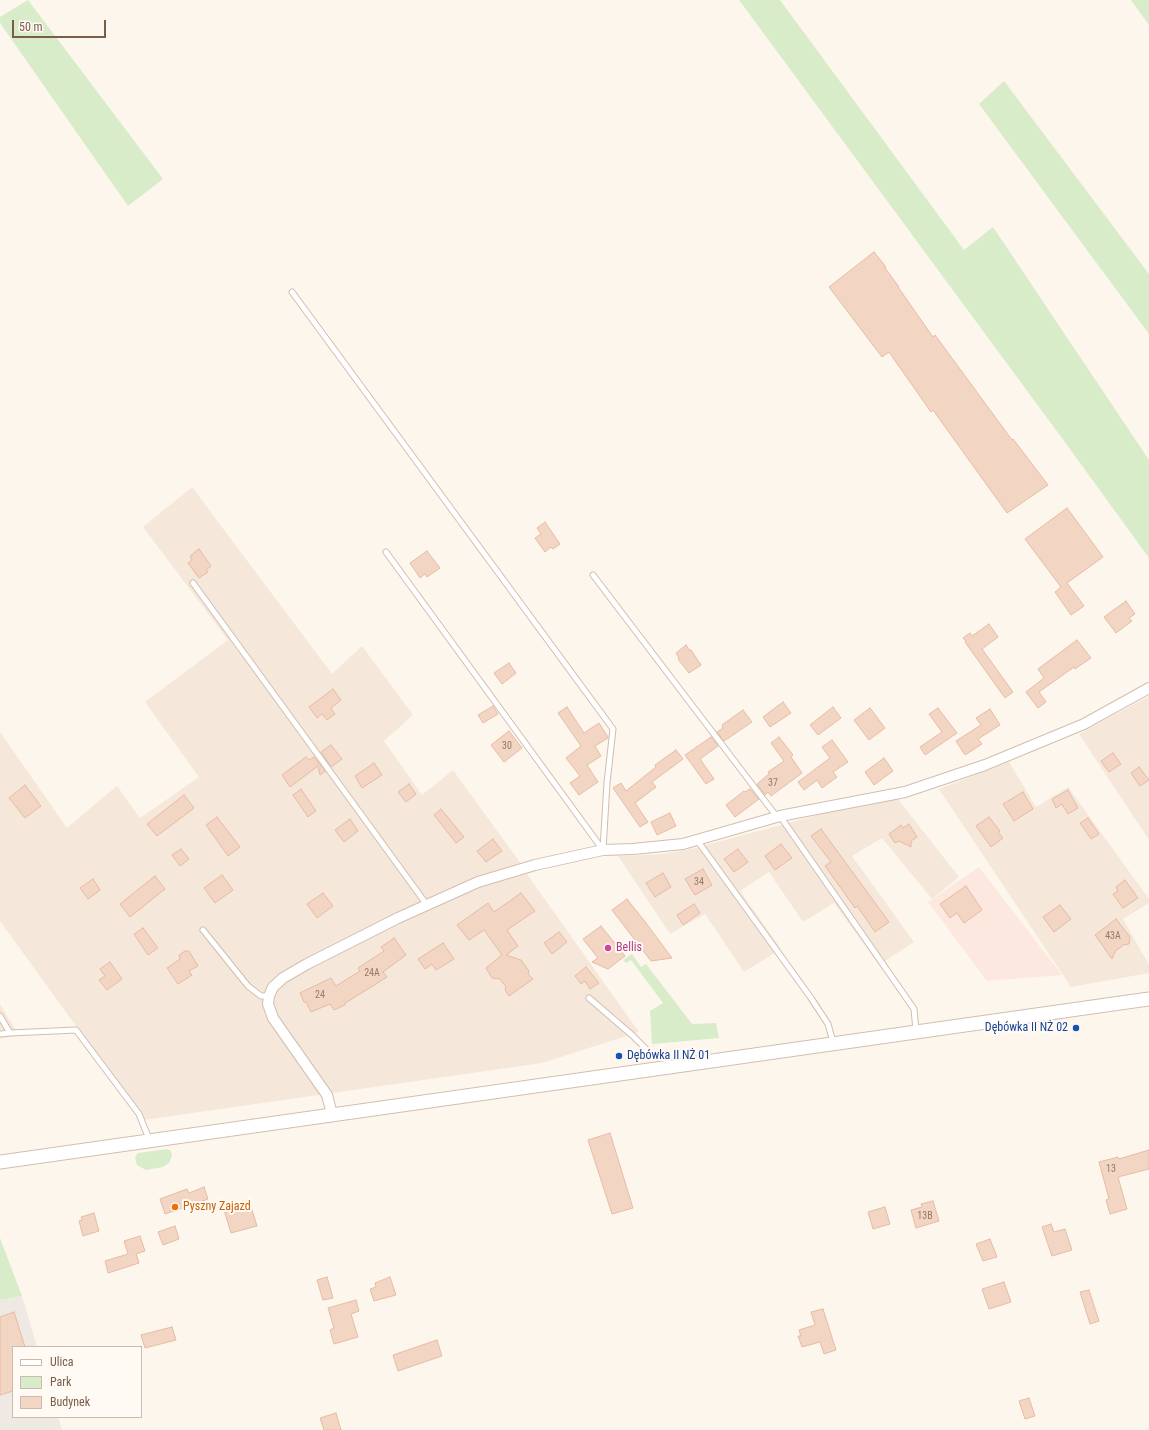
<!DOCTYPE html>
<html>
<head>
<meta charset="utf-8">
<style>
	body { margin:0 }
	#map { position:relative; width:1149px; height:1430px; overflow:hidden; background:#fdf6ec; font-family:"Roboto Condensed",sans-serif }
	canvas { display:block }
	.legend { position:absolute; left:12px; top:1346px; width:130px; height:72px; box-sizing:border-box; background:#fffaf3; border:1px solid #cabbb1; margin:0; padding:5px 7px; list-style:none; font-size:12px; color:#7a5c4d }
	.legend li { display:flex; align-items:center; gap:8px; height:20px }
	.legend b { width:20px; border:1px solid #cabbb1 }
	.scale { position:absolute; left:12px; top:20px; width:94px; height:18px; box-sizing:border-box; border:2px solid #7a5c4d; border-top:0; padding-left:5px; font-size:12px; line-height:14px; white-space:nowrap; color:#7a5c4d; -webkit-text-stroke:3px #fffaf3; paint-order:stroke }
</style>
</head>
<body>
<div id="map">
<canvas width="1149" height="1430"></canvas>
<ul class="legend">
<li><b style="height:5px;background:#fff"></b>Ulica</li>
<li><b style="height:11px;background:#d8ecc9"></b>Park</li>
<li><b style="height:11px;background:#f3d5c3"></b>Budynek</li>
</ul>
<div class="scale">50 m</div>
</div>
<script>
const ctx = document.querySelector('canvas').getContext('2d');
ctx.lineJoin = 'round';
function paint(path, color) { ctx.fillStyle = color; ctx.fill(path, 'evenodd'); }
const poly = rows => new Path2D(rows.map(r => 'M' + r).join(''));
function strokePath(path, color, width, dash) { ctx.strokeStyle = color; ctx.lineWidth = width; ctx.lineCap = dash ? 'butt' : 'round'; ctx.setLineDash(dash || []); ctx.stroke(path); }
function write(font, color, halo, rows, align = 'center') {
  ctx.font = font + ' "Roboto Condensed",sans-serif'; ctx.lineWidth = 4; ctx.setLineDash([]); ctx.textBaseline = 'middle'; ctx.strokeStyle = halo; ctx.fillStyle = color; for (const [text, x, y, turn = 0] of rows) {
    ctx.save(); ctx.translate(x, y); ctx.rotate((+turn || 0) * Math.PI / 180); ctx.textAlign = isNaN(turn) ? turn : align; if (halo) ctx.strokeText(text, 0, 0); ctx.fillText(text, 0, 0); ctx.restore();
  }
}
const residential = poly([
	[192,487,332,674,362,646,413,715,384,741,422,795,453,770,519,861,529,877,639,1032,542,1063,144,1120,0,921,0,732,67,828,117,786,140,818,199,777,145,702,228,640,143,527],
	[1149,696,1149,840,1079,734],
	[1009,762,1036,807,1068,787,1149,899,1149,903,1123,919,1149,965,1149,973,1071,987,939,789],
	[898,799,959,877,932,899,882,838,852,856,914,942,879,965,834,903,803,922,769,872,740,891,781,949,744,972,705,914,670,934,618,856,664,854,695,848,859,804],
	[0,1004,14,1027,16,1036,0,1039]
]);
const commercial = poly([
	[979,867,1062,975,987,981,928,902]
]);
const industrial = poly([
	[22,1296,37,1347,13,1347,13,1417,58,1417,62,1430,0,1430,0,1300]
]);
const green = poly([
	[28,0,163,179,128,206,0,23,0,17],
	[739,0,780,0,964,250,993,227,1149,460,1149,558,1067,445],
	[1131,0,1149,0,1149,25],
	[1004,81,1149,274,1149,334,979,104],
	[632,954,641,967,646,964,692,1024,716,1023,719,1038,652,1044,650,1011,663,1003,631,960,626,963,623,960],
	[167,1149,171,1151,172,1156,169,1163,163,1167,146,1170,137,1165,135,1157,138,1153],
	[0,1238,22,1296,0,1300]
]);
const building = poly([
	[874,252,886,267,885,268,899,287,898,287,933,337,935,335,1012,440,1013,439,1048,485,1007,513,933,410,931,412,889,352,882,357,829,287,874,252],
	[1067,508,1103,557,1067,583,1084,606,1071,615,1055,592,1061,587,1025,539,1067,508],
	[545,522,560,544,553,549,551,547,545,552,535,538,541,534,537,528,545,522],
	[199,549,211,566,206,570,208,572,199,578,188,563,192,560,190,556,199,549],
	[427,551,440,568,427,577,425,574,420,578,410,563,427,551],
	[1126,601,1135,614,1129,618,1132,621,1116,633,1104,617,1126,601],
	[989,624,998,637,982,649,1013,692,1005,698,965,642,966,641,963,638,970,633,972,636,989,624],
	[1077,640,1091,658,1075,669,1074,667,1039,692,1046,702,1038,708,1026,692,1044,678,1038,669,1077,640],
	[686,645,689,650,691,650,701,665,689,673,678,659,679,658,676,653,686,645],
	[509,663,516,673,502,684,494,673,509,663],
	[333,689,341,700,331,708,335,714,327,720,322,714,317,718,309,707,333,689],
	[783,702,791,713,770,727,763,717,783,702],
	[493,706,498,714,483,723,478,715,493,706],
	[567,707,584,733,599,723,608,737,608,738,595,746,601,756,587,765,598,782,579,795,570,783,580,776,566,758,581,746,558,713,567,707],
	[833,707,841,718,818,735,810,725,833,707],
	[870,708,885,728,869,740,854,720,870,708],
	[938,708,957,733,925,755,920,747,942,732,929,714,938,708],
	[990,709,1000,725,978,739,982,744,965,755,956,741,981,725,976,718,990,709],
	[743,710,752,722,724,741,717,732,723,728,722,725,743,710],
	[509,731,522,748,504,762,491,745,509,731],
	[711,737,718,746,700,759,714,779,706,784,685,755,711,737],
	[779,737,793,755,791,757,802,773,771,796,768,792,765,795,757,784,769,774,768,772,784,761,771,743,779,737],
	[832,740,848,762,833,772,837,777,822,788,817,780,804,790,798,782,830,758,822,747,832,740],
	[331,745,342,759,331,767,321,752,331,745],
	[676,750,683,759,652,782,656,787,635,803,648,822,640,827,613,788,621,783,626,791,656,767,655,765,676,750],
	[1113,753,1121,764,1109,772,1101,761,1113,753],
	[306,757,309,760,314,757,325,771,320,775,318,766,290,787,282,775,306,757],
	[884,758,893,771,874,785,865,772,884,758],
	[374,763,382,775,362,788,355,776,374,763],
	[1139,767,1149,780,1140,786,1131,773,1139,767],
	[409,784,416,794,406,802,398,792,409,784],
	[25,785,41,806,25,818,9,798,25,785],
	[301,789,316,811,308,817,293,795,301,789],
	[750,789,759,799,735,817,726,805,744,791,745,792,750,789],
	[1068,790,1078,808,1068,814,1062,804,1056,808,1052,799,1068,790],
	[1023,792,1033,809,1014,821,1003,804,1023,792],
	[184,795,194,808,157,836,147,824,184,795],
	[441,809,464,837,456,843,434,815,441,809],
	[670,813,676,826,657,835,651,822,670,813],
	[217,817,240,847,228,856,206,825,217,817],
	[989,817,1000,831,998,832,1003,838,991,847,976,826,989,817],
	[1088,818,1099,834,1091,839,1080,823,1088,818],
	[350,819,358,831,344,842,335,830,350,819],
	[909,824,917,837,911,841,911,847,899,841,895,843,889,834,901,825,903,828,909,824],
	[821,829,889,922,875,932,857,906,855,908,825,866,831,862,811,836,821,829],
	[493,839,502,851,486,862,477,851,493,839],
	[781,844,792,858,775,870,765,856,781,844],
	[181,849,189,859,180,866,172,855,181,849],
	[738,849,748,862,734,872,724,859,738,849],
	[703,869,712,885,695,895,685,879,703,869],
	[663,873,671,887,655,897,646,883,663,873],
	[222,875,233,890,215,903,204,888,222,875],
	[155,876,165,889,130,917,120,904,155,876],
	[93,879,100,890,88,899,80,888,93,879],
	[1125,880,1138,898,1123,908,1113,894,1118,891,1116,887,1125,880],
	[966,886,982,910,964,923,957,913,950,918,940,904,966,886],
	[323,893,333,906,317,918,307,904,323,893],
	[521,893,535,911,507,930,518,946,506,955,521,960,529,971,528,974,533,979,509,996,505,990,506,987,500,979,492,978,486,968,502,955,484,930,469,940,457,925,488,903,494,912,521,893],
	[627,899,646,923,672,958,651,961,612,910,627,899],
	[694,904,700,913,683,925,677,915,694,904],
	[1060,905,1071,919,1054,932,1043,917,1060,905],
	[1116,919,1130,937,1129,944,1123,945,1120,948,1116,950,1112,959,1095,935,1116,919],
	[601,926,625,956,608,969,592,962,598,958,583,939,601,926],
	[143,928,158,948,148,955,134,934,143,928],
	[559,932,567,942,552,954,544,943,559,932],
	[394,938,406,955,383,972,387,977,344,1004,345,1005,334,1010,330,1004,311,1012,306,1002,304,1002,300,993,331,978,336,986,360,971,358,968,384,951,381,947,394,938],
	[443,943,454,959,436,970,432,964,425,969,418,959,443,943],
	[185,951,189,951,198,966,189,971,192,975,178,984,167,968,180,959,179,955,185,951],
	[110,962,122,979,107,990,99,980,105,976,100,969,110,962],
	[586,967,599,983,590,989,585,981,581,984,575,976,586,967],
	[610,1133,633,1208,612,1214,588,1140,610,1133],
	[1149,1150,1149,1169,1118,1177,1127,1209,1110,1214,1106,1200,1109,1199,1099,1162,1118,1157,1119,1159,1149,1150],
	[204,1187,208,1199,165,1214,160,1199,187,1189,189,1193,204,1187],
	[933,1201,939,1221,916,1228,911,1210,922,1207,921,1204,933,1201],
	[245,1205,246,1209,251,1207,257,1226,231,1233,224,1210,245,1205],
	[885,1207,890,1224,873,1229,868,1212,885,1207],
	[94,1213,99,1231,83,1236,79,1221,82,1220,81,1217,94,1213],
	[1051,1224,1054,1232,1065,1229,1072,1250,1052,1256,1042,1227,1051,1224],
	[175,1226,179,1239,163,1245,158,1232,175,1226],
	[140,1236,145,1251,136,1254,139,1263,108,1273,105,1261,128,1254,124,1241,140,1236],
	[990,1239,997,1257,983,1261,976,1244,990,1239],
	[327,1277,333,1298,323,1300,317,1280,327,1277],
	[390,1277,396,1295,374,1301,370,1289,376,1287,375,1283,390,1277],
	[1004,1282,1011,1302,989,1309,982,1289,1004,1282],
	[1089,1290,1099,1321,1090,1324,1080,1292,1089,1290],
	[356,1300,359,1311,351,1314,358,1337,334,1344,330,1330,334,1328,328,1308,356,1300],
	[823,1309,836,1350,824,1354,820,1342,802,1347,798,1336,801,1336,799,1330,815,1325,811,1312,823,1309],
	[14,1312,25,1347,13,1347,13,1391,0,1395,0,1317,14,1312],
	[172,1327,176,1340,145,1348,141,1335,172,1327],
	[437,1340,442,1356,398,1371,393,1355,437,1340],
	[1029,1398,1035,1416,1025,1419,1019,1401,1029,1398],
	[336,1413,341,1430,324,1430,320,1418,336,1413]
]);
const service = poly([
	[292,292,613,729,607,783,603,850],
	[386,552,603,850],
	[593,575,777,817],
	[193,583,427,905],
	[780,816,914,1009,916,1031],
	[697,840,811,998,828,1024,833,1042],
	[203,930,248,986,261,996,269,996],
	[589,998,632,1035,648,1051],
	[0,1016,10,1033,76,1030,139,1114,149,1139],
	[0,1034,10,1033]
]);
const minor = poly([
	[332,1114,327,1095,273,1018,268,1004,269,996,273,987,283,978,307,964,398,918,478,882,535,865,603,850,633,849,683,844,780,816,905,792,985,765,1084,724,1149,688]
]);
const tertiary = poly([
	[0,1162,1149,999]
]);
const markers = [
	[608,948,4,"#d1479c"],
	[1076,1028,4,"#1a4fb4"],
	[619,1056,4,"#1a4fb4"],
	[175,1207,4,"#e8710a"]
];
const numberNames = [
	["30",507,746],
	["37",773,783],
	["34",699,882],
	["43A",1113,936],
	["24A",372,973],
	["24",320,995],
	["13",1111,1169],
	["13B",925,1216]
];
const hotelNames = [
	["Bellis",616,948]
];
const transitNames = [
	["Dębówka II NŻ 02",1068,1028],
	["Dębówka II NŻ 01",627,1056,"left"]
];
const foodNames = [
	["Pyszny Zajazd",183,1207]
];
paint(residential, '#f5e8da');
paint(commercial, '#fde8e0');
paint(industrial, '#efe9e4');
paint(green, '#d8ecc9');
paint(building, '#f3d5c3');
strokePath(building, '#e6bba3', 1);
strokePath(service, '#d1beb0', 7);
strokePath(minor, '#d1beb0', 12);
strokePath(tertiary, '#d1beb0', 15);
strokePath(service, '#fff', 5);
strokePath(minor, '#fff', 10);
strokePath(tertiary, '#fff', 13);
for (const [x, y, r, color] of markers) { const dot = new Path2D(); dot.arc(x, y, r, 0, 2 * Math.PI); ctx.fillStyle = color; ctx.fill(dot); strokePath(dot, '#fffaf3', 1.5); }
write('10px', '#987a6a', null, numberNames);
write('12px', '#b23c85', '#fffaf3', hotelNames, 'left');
write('12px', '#164399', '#fffaf3', transitNames, 'right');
write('12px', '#c56008', '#fffaf3', foodNames, 'left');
</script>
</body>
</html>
